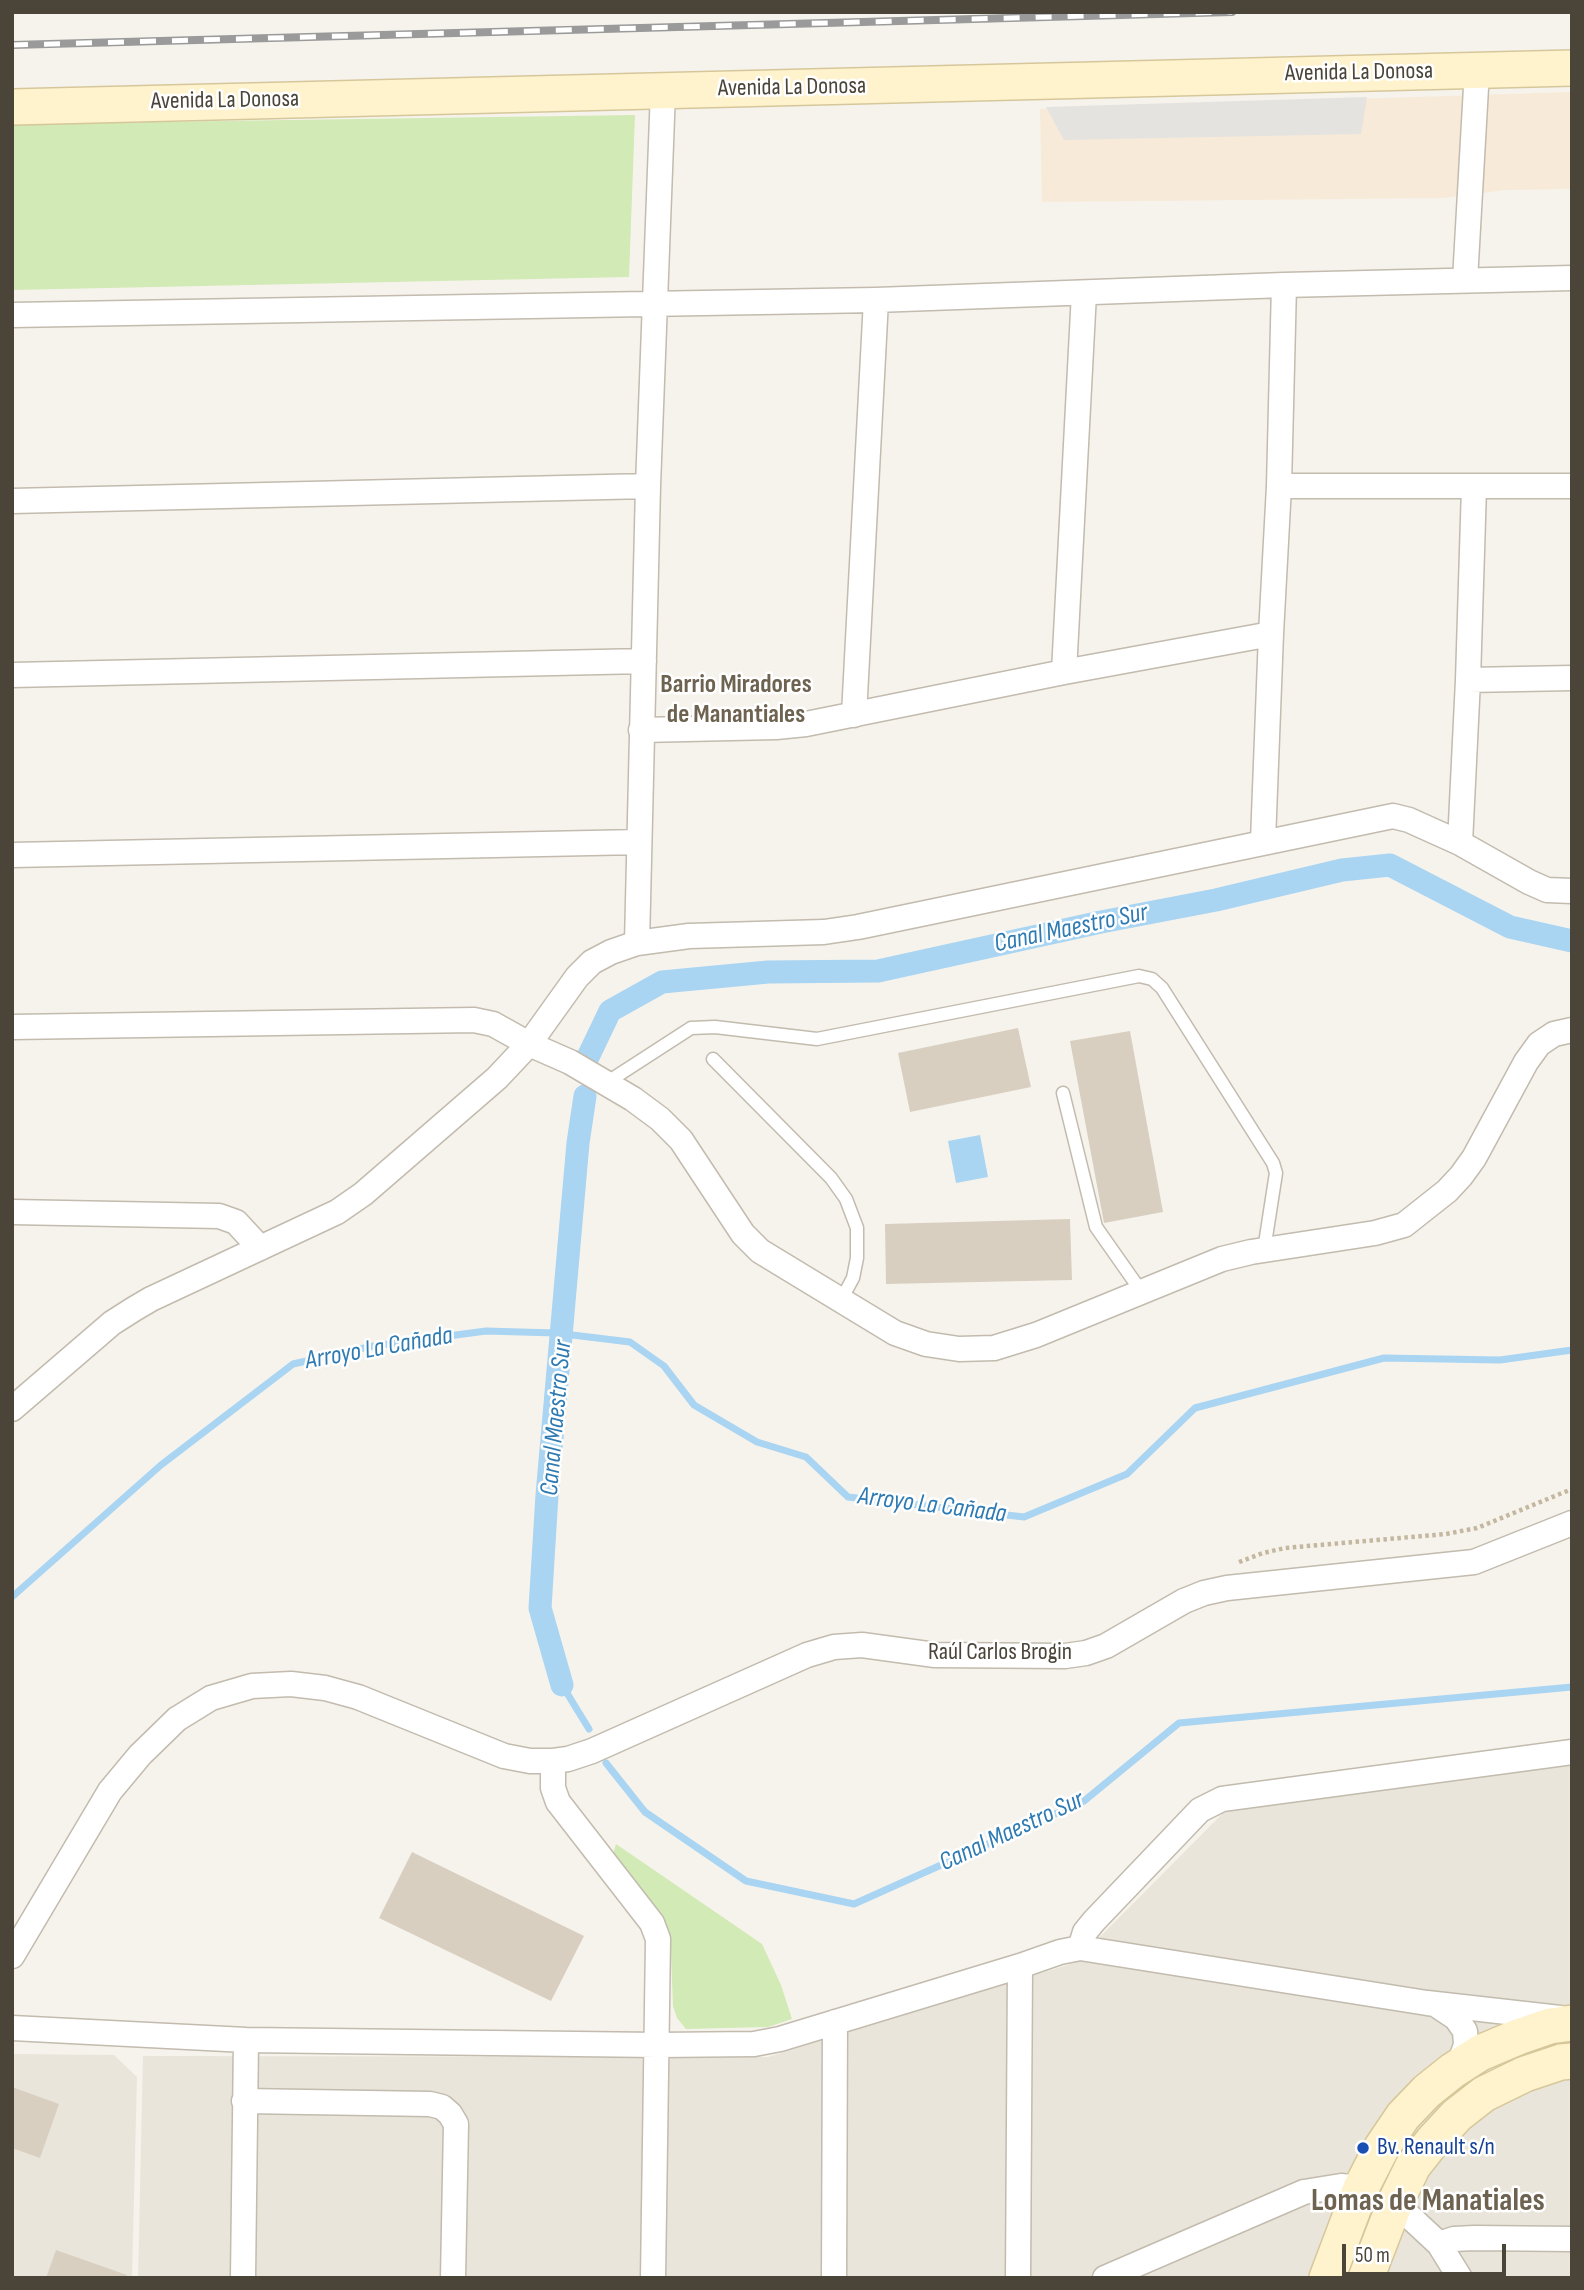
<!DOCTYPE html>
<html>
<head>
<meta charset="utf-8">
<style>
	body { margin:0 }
	#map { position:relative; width:1584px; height:2290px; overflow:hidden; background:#f6f3ec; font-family:"Sofia Sans Condensed",sans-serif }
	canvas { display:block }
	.frame { position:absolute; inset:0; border:14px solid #4b4439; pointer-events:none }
	.scale { position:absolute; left:1342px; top:2244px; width:164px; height:32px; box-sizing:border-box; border:4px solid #4b4439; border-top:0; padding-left:9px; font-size:21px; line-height:24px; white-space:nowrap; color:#4b4439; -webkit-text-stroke:5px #fff; paint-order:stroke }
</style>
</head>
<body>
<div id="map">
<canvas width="1584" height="2290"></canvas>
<div class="frame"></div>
<div class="scale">50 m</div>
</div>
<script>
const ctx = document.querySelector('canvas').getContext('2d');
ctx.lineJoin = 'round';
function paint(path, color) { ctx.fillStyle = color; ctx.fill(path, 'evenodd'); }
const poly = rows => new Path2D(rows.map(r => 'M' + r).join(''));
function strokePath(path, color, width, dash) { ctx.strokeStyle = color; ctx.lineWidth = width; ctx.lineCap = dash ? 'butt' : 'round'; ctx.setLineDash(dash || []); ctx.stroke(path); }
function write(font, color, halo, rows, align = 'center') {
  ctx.font = font + ' "Sofia Sans Condensed",sans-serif'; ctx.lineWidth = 5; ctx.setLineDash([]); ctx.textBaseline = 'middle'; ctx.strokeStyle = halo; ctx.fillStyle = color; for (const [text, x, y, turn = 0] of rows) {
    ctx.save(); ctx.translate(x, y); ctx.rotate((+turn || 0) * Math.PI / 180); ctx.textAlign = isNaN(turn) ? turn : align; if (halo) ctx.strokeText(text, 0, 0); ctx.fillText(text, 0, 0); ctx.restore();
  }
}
const residential = poly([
	[1572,1763,1572,2278,138,2278,143,2056,768,2057,1074,1963,1226,1810],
	[12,2054,114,2055,137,2077,132,2278,12,2278]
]);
const commercial = poly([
	[1572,92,1572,189,1506,190,1443,198,1042,202,1040,109]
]);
const green = poly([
	[635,115,629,277,12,290,12,124],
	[616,1844,762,1944,781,1985,792,2019,768,2027,686,2029,677,2018,673,2006,671,1953,666,1933,613,1854]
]);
const parking = poly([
	[1367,97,1361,134,1064,140,1046,107]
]);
const water = poly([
	[980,1135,988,1177,956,1183,948,1141]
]);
const stream = poly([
	[12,1597,161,1465,293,1364,373,1346,486,1331,556,1333,630,1342,664,1366,694,1405,757,1442,806,1457,848,1497,1024,1517,1127,1474,1195,1408,1384,1358,1500,1360,1572,1350],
	[562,1685,589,1729],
	[606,1763,645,1812,746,1881,854,1904,1084,1801,1179,1723,1572,1687]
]);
const canal = poly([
	[588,1057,610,1011,662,982,768,972,878,971,1101,922,1216,900,1342,870,1390,865,1510,927,1572,941],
	[562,1685,540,1608,547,1495,578,1143,585,1096]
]);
const building = poly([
	[1018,1028,1031,1087,910,1112,898,1053],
	[1130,1031,1163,1212,1104,1223,1070,1041],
	[1070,1219,1072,1280,886,1284,885,1224],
	[412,1852,584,1936,551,2001,379,1918],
	[12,2087,59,2104,40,2158,12,2148],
	[56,2250,127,2275,126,2278,46,2278]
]);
const path = poly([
	[1239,1562,1263,1553,1285,1548,1446,1534,1477,1528,1572,1489]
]);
const service = poly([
	[713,1059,831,1178,846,1199,857,1228,857,1258,853,1278,841,1300],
	[606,1083,691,1028,715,1027,817,1039,1139,976,1152,979,1162,988,1273,1163,1276,1173,1264,1250],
	[1063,1093,1096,1227,1141,1291]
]);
const minor = poly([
	[1465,280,1477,70],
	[12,315,876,300,1284,285,1572,278],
	[1279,486,1572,486],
	[12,501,648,486],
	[1064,672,1084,293],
	[12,675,644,661],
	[1468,680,1572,678],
	[854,715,876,300],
	[641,730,776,727,806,724,1064,672,1271,634],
	[1263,841,1271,634,1279,486,1284,285],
	[1460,843,1468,680,1474,487],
	[12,855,639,842],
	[637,943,648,486,663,91],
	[12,1027,474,1020,493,1024,529,1044,577,977,592,962,611,952,637,943,689,936,824,932,858,927,1393,816,1409,820,1460,843,1529,882,1547,890,1572,891],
	[12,1212,219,1216,236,1222,260,1248],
	[12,1409,112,1323,134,1309,151,1299,337,1212,363,1194,497,1078,529,1044,570,1062,633,1099,660,1119,681,1140,743,1234,760,1251,895,1333,926,1344,959,1349,994,1348,1036,1335,1222,1259,1251,1252,1375,1233,1404,1225,1447,1191,1461,1176,1474,1158,1526,1062,1539,1044,1554,1034,1572,1030],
	[553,1761,553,1788,558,1802,652,1923,658,1939,653,2278],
	[1080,1948,1427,2003,1560,2018],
	[12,1956,110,1791,140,1755,177,1719,211,1698,252,1686,291,1684,325,1688,358,1697,504,1756,530,1761,553,1761,568,1759,592,1751,807,1655,834,1647,862,1645,935,1655,1065,1656,1086,1653,1106,1646,1184,1601,1204,1593,1227,1588,1474,1562,1572,1523],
	[1435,2004,1456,2018,1465,2031,1466,2045,1458,2067],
	[12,2028,246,2040,658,2045,754,2044,780,2039,1020,1966,1060,1952,1080,1948,1085,1932,1094,1921,1200,1810,1222,1799,1572,1752],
	[244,2101,430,2104,442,2107,450,2114,456,2124,453,2278],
	[1395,2203,1439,2244,1460,2278],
	[1439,2244,1454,2239,1474,2238,1572,2239],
	[243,2278,246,2040],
	[834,2278,835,2022],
	[1018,2278,1020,1966],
	[1105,2278,1304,2192,1341,2186,1361,2188]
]);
const secondary = poly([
	[12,107,1572,68],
	[1327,2278,1361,2188,1382,2147,1403,2116,1427,2091,1452,2071,1480,2053,1518,2037,1550,2026,1572,2023],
	[1366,2278,1395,2203,1413,2166,1432,2142,1457,2115,1484,2094,1525,2074,1561,2062,1572,2061]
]);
const rail = poly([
	[12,45,1232,12]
]);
const markers = [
	[1363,2148,7,"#1a4fb4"]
];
const streetNames = [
	["Avenida La Donosa",1359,73,-1],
	["Avenida La Donosa",792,88,-1],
	["Avenida La Donosa",225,101,-1],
	["Raúl Carlos Brogin",1000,1653]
];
const transitNames = [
	["Bv. Renault s/n",1377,2148]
];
const neighbourhoodNames = [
	["Barrio Miradores",736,685],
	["de Manantiales",736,715]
];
const waterNames = [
	["Canal Maestro Sur",1071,929,-12],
	["Arroyo La Cañada",379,1349,-10],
	["Canal Maestro Sur",557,1418,-85],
	["Arroyo La Cañada",932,1506,7],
	["Canal Maestro Sur",1012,1832,-25]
];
const districtNames = [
	["Lomas de Manatiales",1428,2202]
];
paint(residential, '#eae5da');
paint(commercial, '#f7ead8');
paint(green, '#d2eab5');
paint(parking, '#e5e3e0');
paint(water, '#a9d4f2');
strokePath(stream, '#a9d4f2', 7);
strokePath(canal, '#a9d4f2', 23);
paint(building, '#d8cfc1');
strokePath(service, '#c2bbae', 15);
strokePath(minor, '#c2bbae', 27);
strokePath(secondary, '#d6c79b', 38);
strokePath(path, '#c4b79f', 4.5, [3.5, 3.5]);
strokePath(service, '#fff', 12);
strokePath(minor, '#fff', 24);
strokePath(secondary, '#fff3cd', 35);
strokePath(rail, '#9a9a9a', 8);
strokePath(rail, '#fff', 5, [16]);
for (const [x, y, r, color] of markers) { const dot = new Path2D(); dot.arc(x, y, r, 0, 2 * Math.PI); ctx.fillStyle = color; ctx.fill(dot); strokePath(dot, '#fff', 2.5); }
write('24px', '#4b4439', '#fff', streetNames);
write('24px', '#164399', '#fff', transitNames, 'left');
write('bold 26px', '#6e6250', '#fff', neighbourhoodNames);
write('italic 26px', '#2e7ab2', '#fff', waterNames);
write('bold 32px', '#6e6250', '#fff', districtNames);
</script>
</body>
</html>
